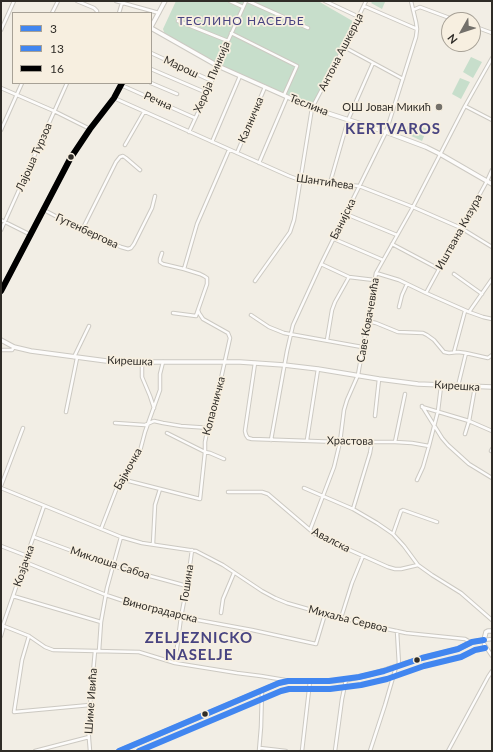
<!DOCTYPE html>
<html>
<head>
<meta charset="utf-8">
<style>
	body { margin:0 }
	#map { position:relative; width:493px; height:752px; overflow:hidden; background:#f2eee5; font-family:Lato,sans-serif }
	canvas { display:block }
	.frame { position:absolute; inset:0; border:2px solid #2f2c27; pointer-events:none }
	.legend { position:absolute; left:12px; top:12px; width:140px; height:72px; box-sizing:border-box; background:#f7efe0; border:1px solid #a7a196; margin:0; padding:5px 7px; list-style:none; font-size:12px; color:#2f2c27 }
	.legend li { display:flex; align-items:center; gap:8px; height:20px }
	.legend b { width:20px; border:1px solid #a7a196 }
	.north { position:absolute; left:441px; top:12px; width:40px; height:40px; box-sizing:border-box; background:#f7efe0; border:1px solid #a7a196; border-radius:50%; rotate:231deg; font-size:11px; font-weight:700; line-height:16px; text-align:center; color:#2f2c27 }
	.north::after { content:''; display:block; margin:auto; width:14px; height:18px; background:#73706a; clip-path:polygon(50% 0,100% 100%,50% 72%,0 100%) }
</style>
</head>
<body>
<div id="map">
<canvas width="493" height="752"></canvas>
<div class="frame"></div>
<ul class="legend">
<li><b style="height:5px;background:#4186f0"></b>3</li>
<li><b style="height:5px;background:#4186f0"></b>13</li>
<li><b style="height:5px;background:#000"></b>16</li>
</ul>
<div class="north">N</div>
</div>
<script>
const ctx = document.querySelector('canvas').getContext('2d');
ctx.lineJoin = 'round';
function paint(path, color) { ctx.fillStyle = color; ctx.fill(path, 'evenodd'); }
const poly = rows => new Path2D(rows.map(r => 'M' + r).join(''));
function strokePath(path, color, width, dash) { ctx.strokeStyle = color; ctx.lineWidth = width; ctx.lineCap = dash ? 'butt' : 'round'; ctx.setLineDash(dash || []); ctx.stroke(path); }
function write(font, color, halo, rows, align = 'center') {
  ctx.font = font + ' Lato,sans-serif'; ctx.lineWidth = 3.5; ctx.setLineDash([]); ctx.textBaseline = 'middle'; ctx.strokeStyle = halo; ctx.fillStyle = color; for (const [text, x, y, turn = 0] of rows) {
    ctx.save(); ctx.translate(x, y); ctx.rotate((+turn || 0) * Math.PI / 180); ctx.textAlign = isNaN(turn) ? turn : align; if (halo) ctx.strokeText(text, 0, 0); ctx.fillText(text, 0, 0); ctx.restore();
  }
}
const green = poly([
	[176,1,318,1,356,23,312,107,219,66,165,35,163,29],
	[373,1,383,1,385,2,382,9,371,3],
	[471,57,482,62,473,78,463,72],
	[460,78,470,82,461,99,452,94],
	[410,121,427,129,422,141,405,133]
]);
const minor = poly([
	[77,1,94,8,97,11,97,13],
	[116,1,159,13],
	[230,1,243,7],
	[248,1,308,28],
	[325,1,359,17],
	[364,6,417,29],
	[413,10,420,7,455,20],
	[52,13,58,1],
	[119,13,122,3],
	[178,21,228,41],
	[473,26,492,33],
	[1,30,14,1],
	[231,33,297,66,284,95],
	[344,47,403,79],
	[151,53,212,81],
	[151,69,207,93],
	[151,83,177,94],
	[121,85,195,118],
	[1,88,54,111,90,129],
	[114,98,289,176,300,180,359,186,413,207,461,228,492,247],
	[465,106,492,120],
	[1,130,22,83],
	[189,132,207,93,228,41,246,1],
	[212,142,240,76],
	[125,145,144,112],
	[237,153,265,87],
	[259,163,287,97],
	[330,183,348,120,373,63],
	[44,210,82,230,121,247,128,249,131,248,134,244,152,208,155,196],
	[346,214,397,235],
	[1,220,31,235],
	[1,230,67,83],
	[82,230,116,162,120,157,123,156,126,158,140,170],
	[334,239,383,260],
	[392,244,439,269],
	[321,264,349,277,374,280],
	[184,269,197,224,229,150],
	[376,273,399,280,426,293,469,312,483,317,492,319],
	[454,274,482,294],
	[255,281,290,232,294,220,312,108,344,47,366,1],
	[426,293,487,181,492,170],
	[399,307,402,295,407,284],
	[469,312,492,279],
	[173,313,196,316,198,310],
	[251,315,269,327,284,333,362,347],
	[367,321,376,323,398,332,423,333,427,335,434,340,444,352,449,353,458,352,466,353,488,358,492,355],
	[327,340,332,310,335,302,349,277],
	[1,350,12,350,14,347],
	[454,352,465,311],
	[74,357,89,326],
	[142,363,142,377,150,396,154,408],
	[255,363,245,431,246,435,248,438,252,439,340,442,395,442,412,443,429,446],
	[458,386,466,353],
	[422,406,442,438,448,445,469,464,492,478],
	[422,407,469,421,492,431],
	[66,412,77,358],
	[375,416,379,379],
	[115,423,145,425,154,421,163,423,181,426,210,428],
	[167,433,205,452,210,453,224,459],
	[465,434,469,421,475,387],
	[271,440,287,351,293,325,321,264,386,132,416,37,417,29,416,22,411,1],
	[307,440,318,369],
	[395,442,405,394],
	[491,451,492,449],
	[121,479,200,499,205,452,205,442,207,432,210,428,230,338,228,333,203,319,199,313,198,310,207,284,207,278,204,276,200,274,184,269,163,264,160,262,160,259,162,253],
	[417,480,423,467,429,446,438,411,441,386],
	[1,486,23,428],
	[1,488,121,537,142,543,196,551,223,565,262,591,275,598,287,603,322,613,387,629,406,633,465,639,470,642],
	[304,488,353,509,377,523,393,534,404,546,418,565,432,575,461,593,492,620],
	[228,492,262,492,268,494,316,535,388,567,395,569,401,569,418,565],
	[353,509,370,453,371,447,371,442],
	[101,529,116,490,121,479,140,451,145,432,160,390,160,374,163,362],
	[310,530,334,467,340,442,344,410,347,400,358,375,376,273,413,207,465,106,492,58],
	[393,534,401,511,403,510,437,522],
	[34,537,113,566,187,586],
	[153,544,155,505,160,489],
	[1,546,27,556],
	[25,562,106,595,139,606,181,617,252,630,316,644,325,614],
	[13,596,101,622],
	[221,613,223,599,234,573],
	[341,618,352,583,363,556],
	[1,625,29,636,45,647,53,650,139,652,175,663,237,673,261,676,285,680],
	[397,631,399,665],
	[1,636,3,629,3,625,44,506],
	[29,636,22,660,14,712,90,705],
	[492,639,484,640,484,644,492,656],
	[99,651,101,622,107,588,121,537],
	[175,663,181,617,187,586,192,550],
	[260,748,286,751],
	[35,751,89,737],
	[90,751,88,727,95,651],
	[259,751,261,727,262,690],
	[302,751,310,681],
	[335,751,342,699,346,680],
	[370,751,385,705,396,667],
	[448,751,488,677,492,671]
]);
const tertiary = poly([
	[151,27,165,1],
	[151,28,218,66,312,108,386,132,426,147,440,154,492,184],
	[1,291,70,159,90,129,114,98,122,83],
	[1,340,14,347,31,351,114,362,240,362,284,365,318,369,379,379,418,384,492,387],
	[119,751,279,683,288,681,329,681,346,680,372,674,422,658,458,649,472,642,484,640,486,632,488,631,492,631]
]);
const bus1 = poly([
	[119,751,279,683,288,681,329,681,359,677,384,671,422,658,458,649,472,642,484,640]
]);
const bus2 = poly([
	[139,751,281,691,289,689,330,689,361,685,387,679,424,666,461,657,475,650,485,648]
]);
const bus3 = poly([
	[1,291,70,159,90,129,114,98,122,83]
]);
const markers = [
	[439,107,4,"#73706a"],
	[71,157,3.5,"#2f2c27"],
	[417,660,3.5,"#2f2c27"],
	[205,714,3.5,"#2f2c27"]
];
const streetNames = [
	["Антона Ашкерца",341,52,-63],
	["Марош",181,67,25],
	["Хероја Пинкија",212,77,-67],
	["Речна",158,101,24],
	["Теслина",309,105,21],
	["Калничка",251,120,-67],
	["Лајоша Турзоа",34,157,-66],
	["Шантићева",325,182,8],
	["Банијска",343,219,-64],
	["Гутенбергова",87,231,25],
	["Иштвана Кизура",459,232,-61],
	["Саве Ковачевића",368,320,-80],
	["Кирешка",130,361,2],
	["Кирешка",457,386,3],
	["Копаоничка",214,406,-75],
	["Храстова",350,441,1],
	["Бајмочка",128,469,-61],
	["Авалска",331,540,27],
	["Миклоша Сабоа",110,563,18],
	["Козјачка",24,566,-71],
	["Гошина",187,583,-81],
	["Виноградарска",160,610,14],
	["Михаља Сервоа",348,619,14],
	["Шиме Ивића",91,701,-86]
];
const poiNames = [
	["ОШ Јован Микић",431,107]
];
const neighbourhoodNames = [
	["ТЕСЛИНО НАСЕЉЕ",241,21]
];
const districtNames = [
	["KERTVAROS",393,129],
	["ZELJEZNICKO",199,638],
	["NASELJE",199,655]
];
paint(green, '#c7decb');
strokePath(minor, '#ccc9c2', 4.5);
strokePath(tertiary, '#ccc9c2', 5.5);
strokePath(minor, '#fdfcfb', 2.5);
strokePath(tertiary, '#fdfcfb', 3.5);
strokePath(bus1, '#4186f0', 6);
strokePath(bus2, '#4186f0', 6);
strokePath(bus3, '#000', 6);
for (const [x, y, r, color] of markers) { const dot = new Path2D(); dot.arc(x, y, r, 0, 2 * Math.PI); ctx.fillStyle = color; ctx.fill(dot); strokePath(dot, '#f7efe0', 1.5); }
write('11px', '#2f2c27', '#f7efe0', streetNames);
write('11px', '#2f2c27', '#f7efe0', poiNames, 'right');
ctx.letterSpacing = '1px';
write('12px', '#484481', '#f7efe0', neighbourhoodNames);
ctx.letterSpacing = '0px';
ctx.letterSpacing = '1px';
write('bold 15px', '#484481', '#f7efe0', districtNames);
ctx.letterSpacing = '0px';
</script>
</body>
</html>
